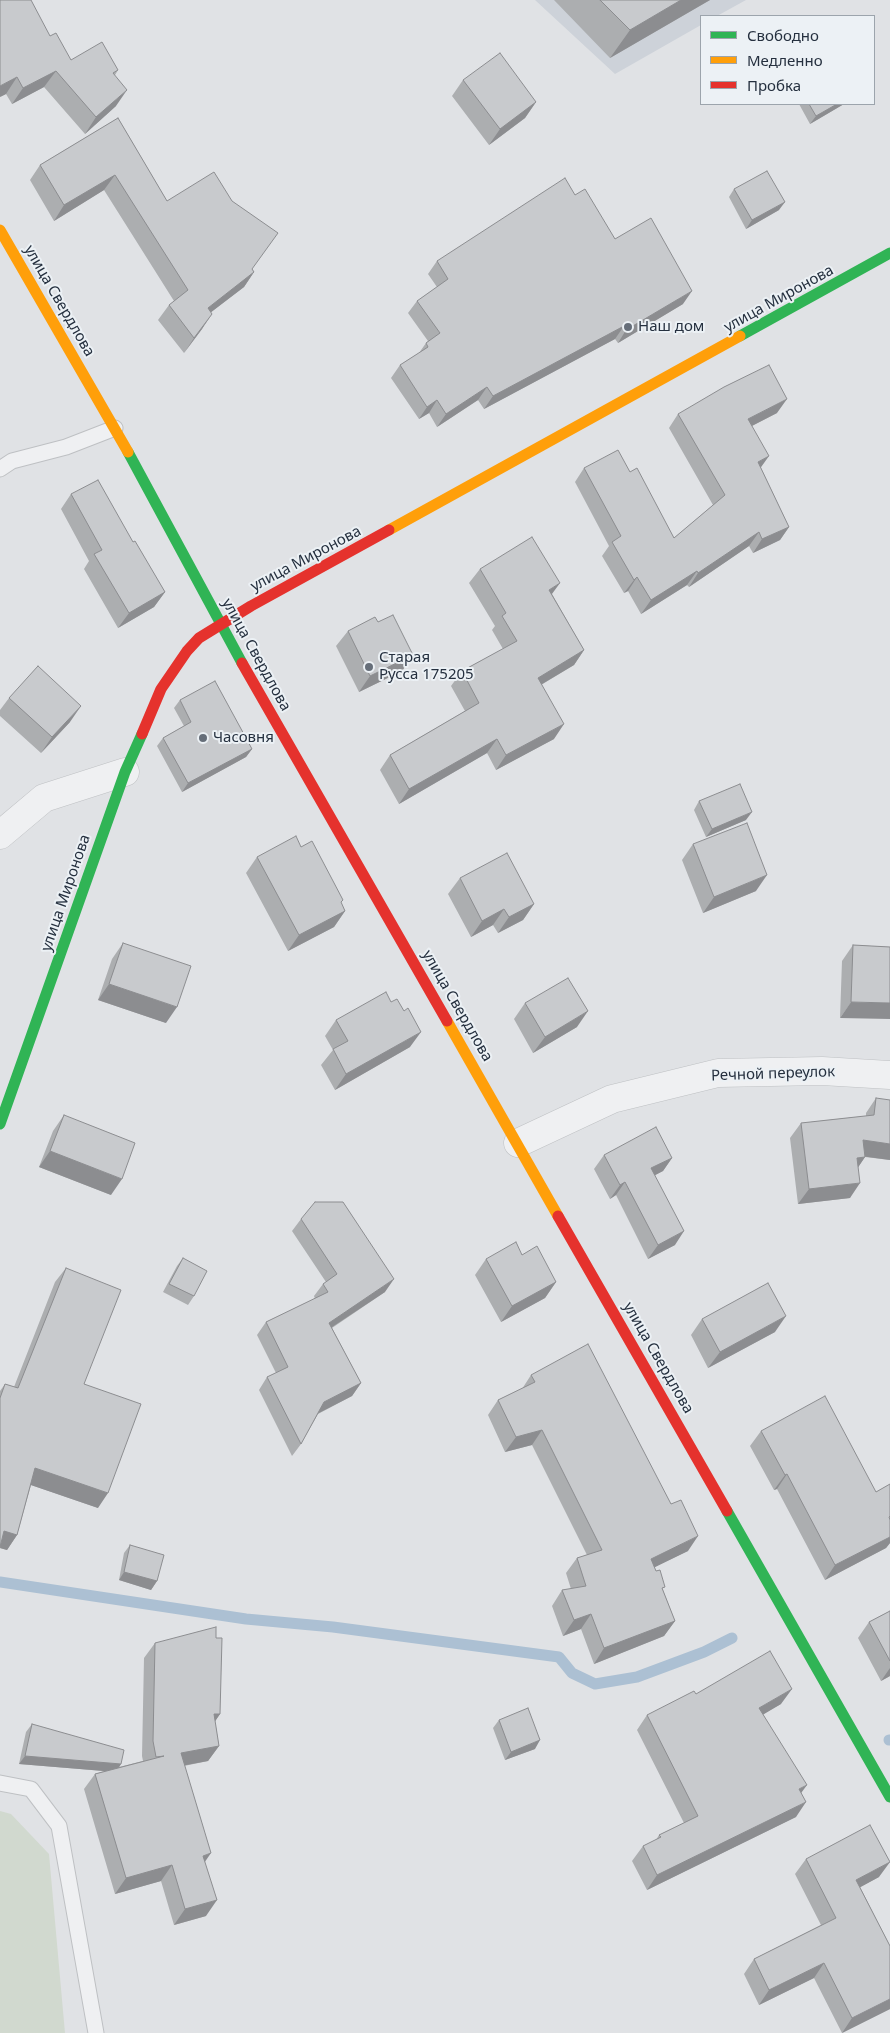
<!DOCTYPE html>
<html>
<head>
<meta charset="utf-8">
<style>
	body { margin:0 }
	#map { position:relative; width:890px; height:2033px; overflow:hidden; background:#e0e2e5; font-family:"Noto Sans",sans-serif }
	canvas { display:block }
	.legend { position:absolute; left:700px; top:15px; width:175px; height:90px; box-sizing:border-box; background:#ecf1f5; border:1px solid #9ca4ac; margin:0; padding:6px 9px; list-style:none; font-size:15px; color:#25303f }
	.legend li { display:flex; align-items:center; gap:10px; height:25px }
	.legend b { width:25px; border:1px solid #9ca4ac }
</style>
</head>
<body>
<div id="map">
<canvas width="890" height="2033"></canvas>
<ul class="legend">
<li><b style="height:6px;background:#30b455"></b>Свободно</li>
<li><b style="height:6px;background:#ff9f0a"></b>Медленно</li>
<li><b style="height:6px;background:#e5322d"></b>Пробка</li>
</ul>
</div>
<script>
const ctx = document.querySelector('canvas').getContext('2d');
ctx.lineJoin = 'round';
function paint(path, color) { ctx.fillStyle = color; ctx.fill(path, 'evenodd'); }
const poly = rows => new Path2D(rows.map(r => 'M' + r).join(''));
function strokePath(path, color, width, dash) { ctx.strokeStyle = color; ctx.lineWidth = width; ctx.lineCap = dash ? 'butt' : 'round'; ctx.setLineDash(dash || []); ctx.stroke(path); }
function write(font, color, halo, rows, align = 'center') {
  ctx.font = font + ' "Noto Sans",sans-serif'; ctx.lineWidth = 4; ctx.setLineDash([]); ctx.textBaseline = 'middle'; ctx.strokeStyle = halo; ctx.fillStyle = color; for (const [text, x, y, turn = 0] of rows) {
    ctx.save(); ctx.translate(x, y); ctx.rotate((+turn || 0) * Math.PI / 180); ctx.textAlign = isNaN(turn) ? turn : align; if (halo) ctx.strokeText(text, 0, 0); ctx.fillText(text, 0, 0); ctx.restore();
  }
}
const built = poly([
	[535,0,746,0,717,16,701,16,701,25,615,74]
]);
const green = poly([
	[0,1811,11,1814,49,1854,65,2033,0,2033]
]);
const stream = poly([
	[0,1582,246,1619,333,1627,559,1657,572,1673,595,1684,637,1677,704,1652,732,1638],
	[889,1740,890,1740]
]);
const lane = poly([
	[0,469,12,461,66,447,115,428],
	[0,1783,31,1789,59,1826,96,2033]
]);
const street = poly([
	[0,835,44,798,125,772],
	[518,1143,612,1099,718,1073,822,1071,890,1075]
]);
const fast = poly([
	[740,336,890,253],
	[128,452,242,663],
	[0,1124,125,772,142,734],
	[727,1511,890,1797]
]);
const slow = poly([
	[0,230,128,452],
	[389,530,740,336],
	[447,1021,558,1216]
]);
const jam = poly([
	[242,663,447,1021],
	[142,734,161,689,187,651,199,638,251,606,389,530],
	[558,1216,727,1511]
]);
const wall = poly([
	[554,0,710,0,610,58],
	[50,36,71,60,118,70,115,75,116,106,85,134,44,87,12,104,6,94,0,97],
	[463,80,536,102,525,118,489,145,452,96],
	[799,104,844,104,810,124],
	[118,118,167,201,252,269,254,272,244,287,211,312,202,329,184,353,158,320,169,305,174,301,104,190,54,221,30,180,40,165],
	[734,189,779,210,746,229,729,197],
	[575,195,615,239,683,304,618,343,615,339,484,409,478,400,437,427,429,413,419,419,391,378,400,365,419,353,426,343,428,341,408,313,417,301,437,287,428,274,437,261],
	[777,413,752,426,761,468,789,527,780,540,753,553,749,546,689,587,687,585,641,614,628,591,624,593,602,556,609,546,575,482,584,468,630,472,674,538,713,505,669,428,678,414],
	[71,494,133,542,165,592,154,607,118,628,84,569,89,561,61,509],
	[480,569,552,594,584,650,574,665,541,685,554,739,496,770,487,753,399,804,380,770,390,755,465,711,451,686,462,671,503,649,492,630,495,626,469,583],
	[378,622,413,655,402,671,359,692,336,646,348,631],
	[9,698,70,722,41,753,0,716,0,710],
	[180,700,252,749,246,757,182,792,157,746,163,738,184,726,174,708],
	[699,801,746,820,706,837,694,810],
	[693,844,756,891,703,913,682,860],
	[301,847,341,903,345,911,334,927,288,951,246,873,257,857],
	[460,878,534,904,523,920,498,933,493,925,471,937,448,894],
	[123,943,166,1023,98,1000,112,959],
	[853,945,890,947,840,1018,842,961],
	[525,1003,577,1027,533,1053,514,1019],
	[336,1020,410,1047,335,1090,321,1065,333,1050,325,1036],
	[876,1098,890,1160,865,1157,858,1167,850,1198,798,1204,790,1138,801,1123,866,1116,866,1113],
	[64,1115,111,1195,39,1167,53,1131],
	[604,1155,672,1158,663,1171,655,1175,675,1245,648,1259,616,1195,610,1199,594,1169],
	[301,1219,385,1292,332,1328,361,1383,352,1396,318,1414,301,1444,292,1456,259,1390,267,1377,276,1373,257,1335,266,1322,315,1299,314,1296,323,1284,326,1282,292,1231],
	[522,1255,556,1282,545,1298,501,1322,475,1275,486,1259],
	[183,1258,194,1296,188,1305,163,1292,177,1266],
	[66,1268,84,1384,98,1508,31,1485,17,1535,7,1550,0,1548,0,1391,5,1384,14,1387,55,1282],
	[702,1319,775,1332,708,1368,691,1335],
	[531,1375,688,1551,654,1567,675,1621,664,1636,594,1664,581,1629,563,1636,552,1606,562,1590,571,1589,566,1573,577,1558,587,1555,532,1445,505,1452,488,1415,498,1400,522,1389],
	[761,1431,876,1492,890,1484,890,1543,886,1548,825,1580,777,1489,774,1490,750,1446],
	[130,1545,157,1581,151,1590,119,1580,124,1553],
	[890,1611,890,1676,881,1681,858,1638,869,1622],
	[216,1638,220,1714,215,1721,219,1746,208,1761,184,1766,205,1862,206,1916,174,1925,161,1881,115,1894,84,1789,95,1774,104,1771,19,1764,26,1732,32,1724,121,1764,119,1767,143,1761,142,1756,144,1658,155,1643],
	[781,1704,763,1714,801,1793,796,1817,647,1890,632,1861,643,1846,656,1840,659,1835,684,1823,637,1730,647,1715],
	[499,1720,535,1749,505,1760,493,1728],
	[806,1859,879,1877,860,1887,890,1946,890,2009,842,2033,814,1978,759,2005,744,1974,754,1959,821,1925,795,1874]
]);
const shadedWall = poly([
	[681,0,710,0,610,58,630,30],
	[56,71,44,87,12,104,23,88],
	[17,77,6,94,0,97,0,86],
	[127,90,116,106,85,134,96,117],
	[536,102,525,118,489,145,500,129],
	[837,104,844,104,810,124,816,116],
	[115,175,104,190,54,221,64,205],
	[785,202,779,210,746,229,752,220],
	[254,272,244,287,197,323,208,308],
	[692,291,683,304,618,343,626,330],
	[212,314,202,329,184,353,194,338],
	[624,326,615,339,484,409,493,396],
	[487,387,478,400,437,427,446,414],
	[787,399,777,413,738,433,748,419],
	[437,400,429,413,419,419,427,407],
	[769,456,759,470,758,462],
	[789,527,780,540,753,553,762,539],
	[759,532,749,546,689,587,698,573],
	[697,571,687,585,641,614,651,600],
	[637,577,628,591,624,593,634,580],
	[560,583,549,598,549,590],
	[165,592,154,607,118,628,129,613],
	[584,650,574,665,527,693,538,678],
	[413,655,402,671,359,692,370,676],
	[81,706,70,722,41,753,52,737],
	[564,724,554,739,496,770,506,755],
	[497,739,487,753,399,804,409,789],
	[252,749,246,757,182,792,188,783],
	[752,812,746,820,706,837,712,829],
	[767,875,756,891,703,913,714,897],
	[534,904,523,920,498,933,509,917],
	[504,909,493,925,471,937,482,921],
	[345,911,334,927,288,951,299,935],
	[109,984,177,1007,166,1023,98,1000],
	[851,1002,890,1003,890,1019,840,1018],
	[588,1011,577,1027,533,1053,545,1037],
	[421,1032,410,1047,335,1090,346,1074],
	[863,1140,890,1144,890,1160,853,1155],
	[50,1151,122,1179,111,1195,39,1167],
	[865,1157,855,1172,857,1158],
	[672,1158,663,1171,642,1182,651,1168],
	[625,1182,616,1195,610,1199,620,1185],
	[860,1183,850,1198,798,1204,809,1189],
	[684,1231,675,1245,648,1259,658,1245],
	[394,1279,385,1292,320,1335,329,1323],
	[556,1282,545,1298,501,1322,512,1306],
	[786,1316,775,1332,708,1368,720,1352],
	[361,1383,352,1396,315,1415,324,1402],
	[542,1430,532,1445,505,1452,516,1437],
	[35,1468,108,1493,98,1508,25,1483],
	[787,1474,777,1489,774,1490,785,1475],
	[4,1531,17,1535,7,1550,0,1548],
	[698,1536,688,1551,641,1574,651,1559],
	[890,1537,890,1543,886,1548,825,1580,835,1565],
	[124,1572,157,1581,151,1590,119,1580],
	[591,1614,581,1629,563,1636,574,1620],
	[675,1621,664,1636,594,1664,604,1648],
	[890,1668,890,1676,881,1681],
	[792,1689,781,1704,749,1723,759,1708],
	[214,1714,220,1714,210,1729],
	[540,1740,535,1749,505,1760,511,1752],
	[219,1746,208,1761,170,1768,181,1753],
	[25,1756,121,1764,116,1772,19,1764],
	[807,1785,796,1800,799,1789],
	[806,1802,796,1817,647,1890,657,1875],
	[211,1853,200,1869,203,1856],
	[890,1862,879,1877,846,1895,856,1880],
	[172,1865,161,1881,115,1894,126,1878],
	[217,1900,206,1916,174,1925,185,1909],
	[824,1963,814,1978,759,2005,769,1990],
	[890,1999,890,2009,842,2033,852,2018]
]);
const building = poly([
	[0,0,31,0,50,36,56,33,71,60,102,42,118,70,113,73,127,90,96,117,56,71,23,88,17,77,0,86,0,0],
	[600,0,681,0,630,30,600,0],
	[500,53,536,102,500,129,463,80,500,53],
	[809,104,837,104,816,116,809,104],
	[118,118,167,201,214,172,232,201,278,233,252,269,254,272,208,308,212,314,194,338,169,305,188,290,115,175,64,205,40,165,118,118],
	[767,171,785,202,752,220,734,189,767,171],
	[565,178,575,195,585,189,615,239,651,218,692,291,626,330,624,326,493,396,487,387,446,414,437,400,427,407,400,365,428,347,426,343,440,333,417,301,448,279,437,261,565,178],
	[769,365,787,399,748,419,769,456,758,462,789,527,762,539,759,532,698,573,697,571,651,600,637,577,634,580,612,542,621,536,584,468,618,450,630,472,637,468,674,538,725,495,678,414,724,387,769,365],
	[98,480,133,542,135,541,165,592,129,613,94,554,102,550,71,494,98,480],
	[532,537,560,583,549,590,584,650,538,678,564,724,506,755,497,739,409,789,390,755,479,703,462,671,517,641,502,616,506,613,480,569,532,537],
	[393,615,413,655,370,676,348,631,375,617,378,622,393,615],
	[38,666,81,706,52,737,9,698,38,666],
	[215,681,252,749,188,783,163,738,191,722,180,700,215,681],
	[740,784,752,812,712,829,699,801,740,784],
	[747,823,767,875,714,897,693,844,747,823],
	[296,836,301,847,312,841,343,900,341,902,345,911,299,935,257,857,296,836],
	[507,853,534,904,509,917,504,909,482,921,460,878,507,853],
	[123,943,191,966,177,1007,109,984,123,943],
	[853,945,890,947,890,1003,851,1002,853,945],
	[568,978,588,1011,545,1037,525,1003,568,978],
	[386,992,391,1002,397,999,404,1011,408,1008,421,1032,346,1074,333,1049,348,1041,336,1020,386,992],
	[876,1098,890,1100,890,1144,863,1140,865,1157,857,1158,860,1183,809,1189,801,1123,874,1115,876,1098],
	[64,1115,135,1143,122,1179,50,1151,64,1115],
	[656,1127,672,1158,651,1168,684,1231,658,1245,625,1182,620,1185,604,1155,656,1127],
	[315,1202,343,1202,394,1279,329,1323,361,1383,324,1402,301,1444,267,1377,288,1367,266,1322,328,1292,323,1284,337,1274,301,1219,315,1202],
	[516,1242,522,1255,537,1246,556,1282,512,1306,486,1259,516,1242],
	[183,1258,207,1271,194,1296,169,1284,183,1258],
	[66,1268,121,1290,84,1384,141,1404,108,1493,35,1468,17,1535,4,1531,0,1547,0,1398,5,1384,18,1388,66,1268],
	[768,1283,786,1316,720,1352,702,1319,768,1283],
	[588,1344,671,1504,681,1500,698,1536,651,1559,656,1571,660,1570,665,1587,662,1588,675,1621,604,1648,591,1614,574,1620,562,1590,586,1586,577,1558,602,1550,542,1430,516,1437,498,1400,535,1382,531,1375,588,1344],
	[825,1396,876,1492,890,1484,890,1516,889,1517,890,1520,890,1537,835,1565,787,1474,785,1475,761,1431,825,1396],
	[130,1545,164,1555,157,1581,124,1572,130,1545],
	[890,1611,890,1661,869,1622,890,1611],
	[216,1627,216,1638,222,1638,220,1714,214,1714,219,1746,181,1753,211,1853,203,1856,217,1900,185,1909,172,1865,126,1878,95,1774,164,1756,156,1757,153,1741,155,1643,216,1627],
	[770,1651,792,1689,759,1708,807,1785,799,1789,806,1802,657,1875,643,1846,661,1837,659,1835,698,1816,647,1715,694,1691,696,1694,770,1651],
	[528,1708,540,1740,511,1752,499,1720,528,1708],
	[32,1724,124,1750,121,1764,25,1756,32,1724],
	[870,1825,890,1862,856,1880,890,1946,890,1999,852,2018,824,1963,769,1990,754,1959,836,1918,806,1859,870,1825]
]);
const markers = [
	[628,327,5,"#666e79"],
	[369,667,5,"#666e79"],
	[203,738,5,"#666e79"]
];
const streetNames = [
	["улица Миронова",779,299,-29],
	["улица Свердлова",59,301,60],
	["улица Миронова",306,559,-28],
	["улица Свердлова",256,655,61],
	["улица Миронова",66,893,-71],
	["улица Свердлова",457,1006,60],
	["Речной переулок",773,1074,-2],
	["улица Свердлова",658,1358,60]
];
const poiNames = [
	["Наш дом",638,327],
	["Старая",379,658],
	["Русса 175205",379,675],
	["Часовня",213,738]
];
paint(built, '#cdd2d9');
paint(green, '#d1d9cf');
strokePath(stream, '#acc0d3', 11);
strokePath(lane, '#bec0c3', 17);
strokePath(street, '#bec0c3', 29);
strokePath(lane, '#eff0f2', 15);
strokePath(street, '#eff0f2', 28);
strokePath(fast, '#30b455', 11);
strokePath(slow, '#ff9f0a', 11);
strokePath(jam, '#e5322d', 11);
paint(wall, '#acaeb0');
paint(shadedWall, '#8c8d90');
paint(building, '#c8cacd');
strokePath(building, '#8c8d90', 1);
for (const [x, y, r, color] of markers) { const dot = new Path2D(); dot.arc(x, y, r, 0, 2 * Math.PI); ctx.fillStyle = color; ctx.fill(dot); strokePath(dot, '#ecf1f5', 2); }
write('15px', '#25303f', '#ecf1f5', streetNames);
write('15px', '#25303f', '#ecf1f5', poiNames, 'left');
</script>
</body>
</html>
